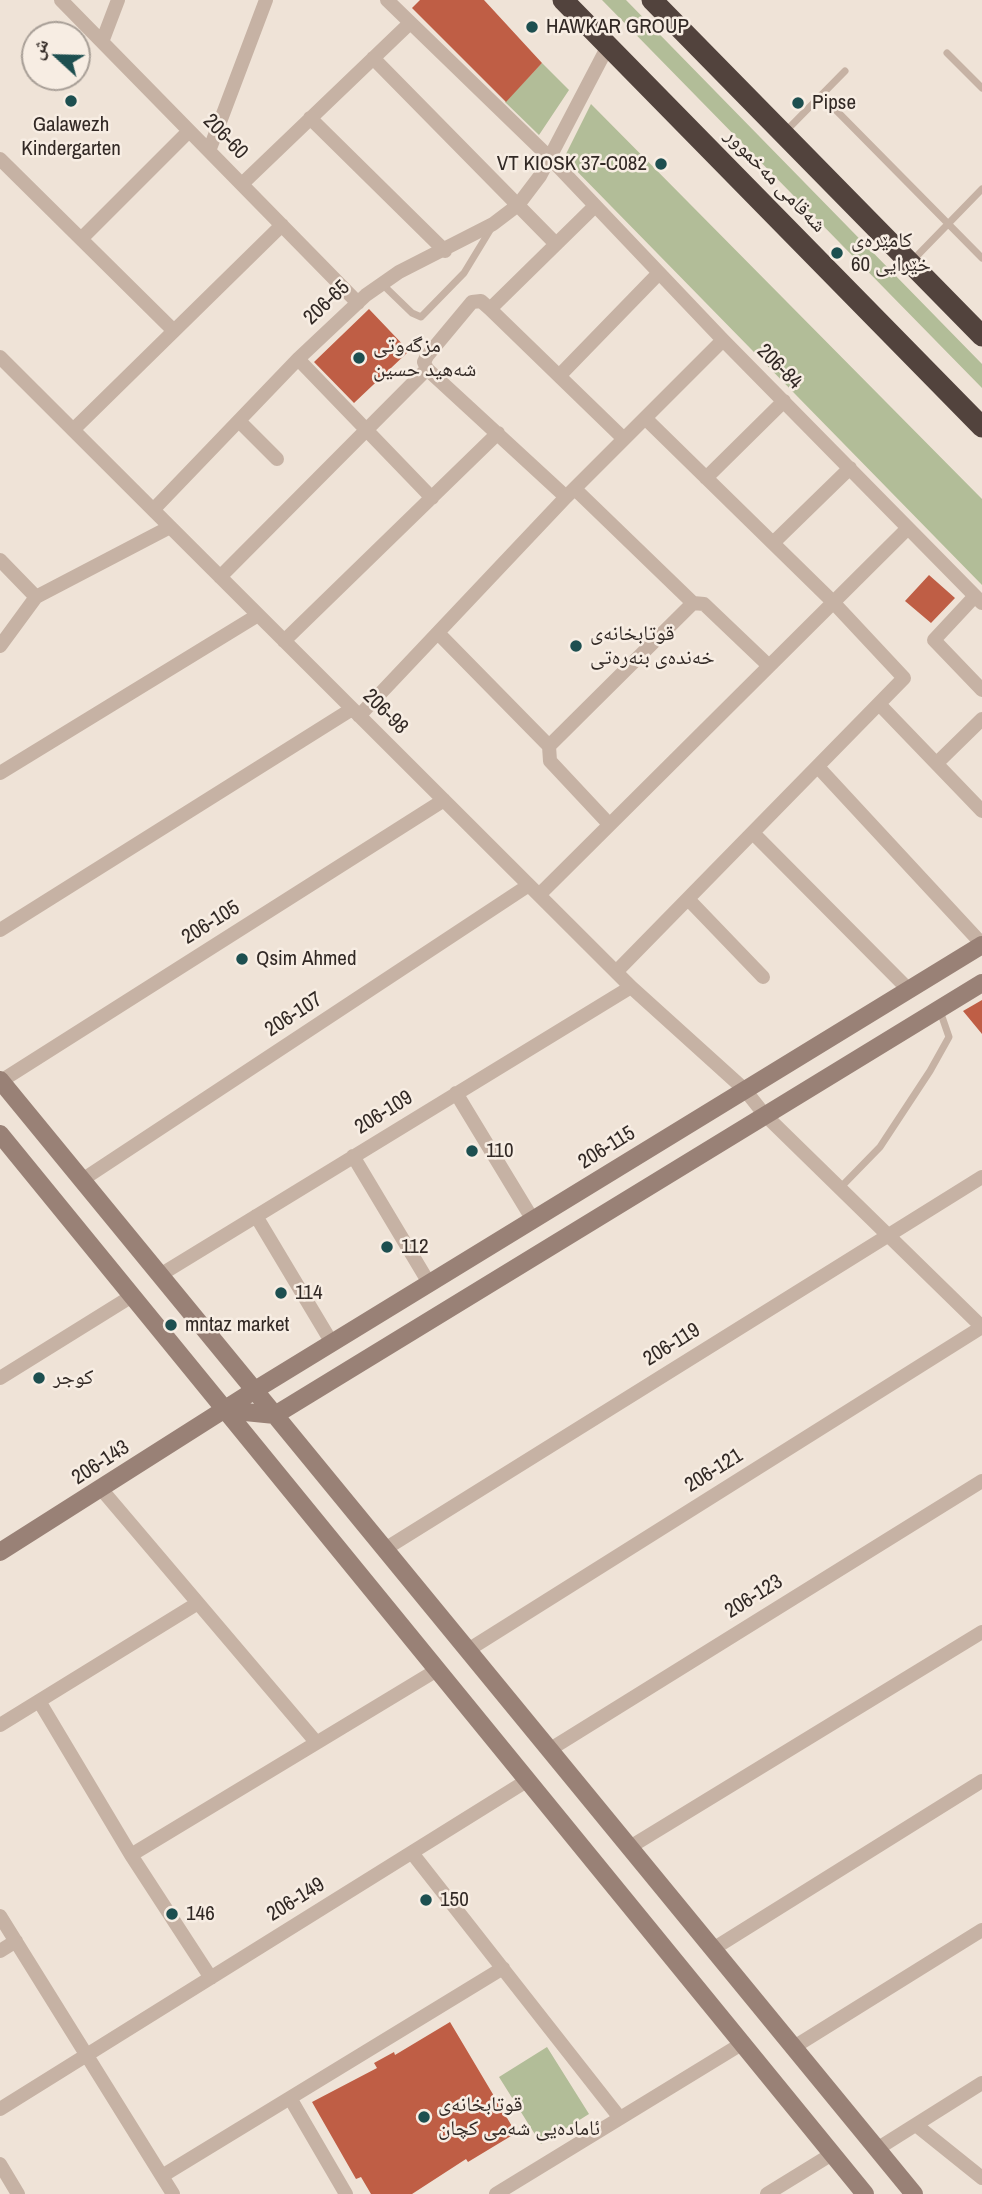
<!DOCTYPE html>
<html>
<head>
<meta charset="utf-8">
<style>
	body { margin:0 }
	#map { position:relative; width:982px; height:2194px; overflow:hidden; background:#efe3d7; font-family:"Archivo Narrow","Noto Naskh Arabic",sans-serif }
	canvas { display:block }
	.north { position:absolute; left:21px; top:21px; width:70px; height:70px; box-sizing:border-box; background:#f7ede3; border:2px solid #a89f97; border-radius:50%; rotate:292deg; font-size:19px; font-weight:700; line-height:28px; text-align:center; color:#322925 }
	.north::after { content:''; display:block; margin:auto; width:24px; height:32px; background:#1d4f50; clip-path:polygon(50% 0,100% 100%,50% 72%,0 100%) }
</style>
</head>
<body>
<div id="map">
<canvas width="982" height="2194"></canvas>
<div class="north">ش</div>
</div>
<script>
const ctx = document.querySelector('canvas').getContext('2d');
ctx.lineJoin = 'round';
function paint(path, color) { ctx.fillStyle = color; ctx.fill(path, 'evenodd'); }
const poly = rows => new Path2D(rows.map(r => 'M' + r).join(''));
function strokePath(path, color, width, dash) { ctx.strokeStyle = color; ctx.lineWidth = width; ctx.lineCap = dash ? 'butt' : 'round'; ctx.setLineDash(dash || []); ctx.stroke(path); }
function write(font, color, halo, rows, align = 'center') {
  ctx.font = font + ' "Archivo Narrow","Noto Naskh Arabic",sans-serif'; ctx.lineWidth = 5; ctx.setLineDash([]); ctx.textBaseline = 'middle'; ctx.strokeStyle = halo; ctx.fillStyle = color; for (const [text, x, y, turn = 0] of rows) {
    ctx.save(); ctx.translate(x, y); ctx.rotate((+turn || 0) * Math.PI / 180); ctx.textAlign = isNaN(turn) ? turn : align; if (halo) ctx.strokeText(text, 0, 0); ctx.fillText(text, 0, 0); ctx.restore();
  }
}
const green = poly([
	[602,0,626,0,982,364,982,388],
	[542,63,569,90,539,135,505,102],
	[591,104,982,499,982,585,564,158],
	[547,2047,589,2114,541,2144,499,2077]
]);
const building = poly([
	[420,0,484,0,542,63,506,102,412,8],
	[369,309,409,351,354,403,314,362],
	[929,575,955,598,931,623,905,601],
	[982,1000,982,1034,963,1011],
	[450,2022,516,2133,468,2162,466,2159,412,2194,371,2194,361,2177,356,2179,312,2102,377,2068,374,2063,394,2052,395,2055]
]);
const lane = poly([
	[947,53,982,88],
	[821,95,982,258],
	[784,133,845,71],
	[911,262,982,189],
	[382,284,412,313,421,317,464,273,492,227],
	[840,1188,880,1147,930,1071,949,1037,940,1011]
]);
const street = poly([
	[61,0,358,303],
	[387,0,549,157,723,340,982,603],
	[102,42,118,0],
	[373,58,556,244],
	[310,118,445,251],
	[209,151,266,0],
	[0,159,174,331],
	[242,184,410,23],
	[81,239,189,131],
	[490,309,595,206],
	[0,357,631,987,745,1090,764,1114,982,1327],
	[298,359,432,498],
	[559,376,659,273],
	[239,421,277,459],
	[73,430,282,225],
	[706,478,784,401],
	[575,489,693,603,704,604,768,665],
	[566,497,427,369,424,362,427,356,472,302,481,301,490,309,624,439],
	[153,510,298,359,366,295,399,272,493,224,518,205,540,176,608,46],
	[773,543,850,468],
	[0,560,36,597],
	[220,577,427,369],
	[975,596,934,640,982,690],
	[439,634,549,746,550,761,608,823],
	[284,641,498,433],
	[0,646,36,597,170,527],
	[879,704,982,811],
	[359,716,566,497,723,340],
	[549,746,693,603],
	[937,763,982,719],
	[818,767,982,944],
	[0,773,258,615],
	[753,833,909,990],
	[539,895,908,528],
	[688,899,763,977],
	[0,930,352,709],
	[616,972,904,678,832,601,645,418],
	[1,1081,444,800],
	[456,1093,533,1220],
	[353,1156,429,1283],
	[82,1180,529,885],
	[256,1216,332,1343],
	[160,1275,631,987],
	[0,1378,132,1296],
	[102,1490,316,1742],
	[385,1549,982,1177],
	[468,1650,982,1327],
	[39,1701,131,1855,211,1978],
	[0,1725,198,1603],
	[549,1750,982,1481],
	[630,1847,982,1632],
	[412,1853,620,2118],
	[131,1855,437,1670],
	[0,1916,173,2194],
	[713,1949,982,1781],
	[0,1951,16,1941],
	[794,2047,982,1930],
	[290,2098,346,2194],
	[0,2109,528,1780],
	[916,2125,982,2178],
	[877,2149,982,2083],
	[0,2164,18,2194],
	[162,2176,503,1968],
	[496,2194,743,2043],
	[767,2194,832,2154]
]);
const secondary = poly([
	[0,1080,914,2194],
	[0,1134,865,2194],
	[225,1410,275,1415,982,983],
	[0,1552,255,1390,982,945]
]);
const highway = poly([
	[563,0,982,427],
	[652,0,982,336]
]);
const markers = [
	[532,27,7,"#1d4f50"],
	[71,101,7,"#1d4f50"],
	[798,103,7,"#1d4f50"],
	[661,164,7,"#1d4f50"],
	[837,253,7,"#1d4f50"],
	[359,358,7,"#1d4f50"],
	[576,646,7,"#1d4f50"],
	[242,959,7,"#1d4f50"],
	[472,1151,7,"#1d4f50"],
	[387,1247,7,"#1d4f50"],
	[281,1293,7,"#1d4f50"],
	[171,1325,7,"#1d4f50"],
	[39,1378,7,"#1d4f50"],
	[426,1900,7,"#1d4f50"],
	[172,1914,7,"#1d4f50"],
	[424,2117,7,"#1d4f50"]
];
const poiNames = [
	["HAWKAR GROUP",546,27],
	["Pipse",812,103],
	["Galawezh",71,125,"center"],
	["Kindergarten",71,149,"center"],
	["VT KIOSK 37-C082",647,164,"right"],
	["کامێرەی",851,241],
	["خێرایی 60",851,265],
	["مزگەوتی",373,346],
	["شەهید حسين",373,370],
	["قوتابخانەی",590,634],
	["خەندەی بنەرەتی",590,658],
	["Qsim Ahmed",256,959],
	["110",486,1151],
	["112",401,1247],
	["114",295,1293],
	["mntaz market",185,1325],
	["كوجر",53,1378],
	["150",440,1900],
	["146",186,1914],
	["قوتابخانەی",438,2105],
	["ئامادەیی شەمی کچان",438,2129]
];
const streetNames = [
	["206-60",225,137,46],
	["شەقامی مەخموور",775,181,46],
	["206-65",327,303,-43],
	["206-84",779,367,45],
	["206-98",385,712,45],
	["206-105",211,923,-32],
	["206-107",294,1015,-33],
	["206-109",384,1113,-32],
	["206-115",607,1148,-32],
	["206-119",672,1345,-32],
	["206-143",101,1463,-33],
	["206-121",714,1471,-32],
	["206-123",754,1597,-32],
	["206-149",296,1900,-32]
];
paint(green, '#b2bd98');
paint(building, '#bf5e45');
strokePath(lane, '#c6b2a4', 7);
strokePath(street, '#c6b2a4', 14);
strokePath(secondary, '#998176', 18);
strokePath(highway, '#52433d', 21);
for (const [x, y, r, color] of markers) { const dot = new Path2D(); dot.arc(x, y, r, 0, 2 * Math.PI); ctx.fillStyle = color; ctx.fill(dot); strokePath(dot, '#f7ede3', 2.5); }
write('21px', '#322925', '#f7ede3', poiNames, 'left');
write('21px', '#322925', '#f7ede3', streetNames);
</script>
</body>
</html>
